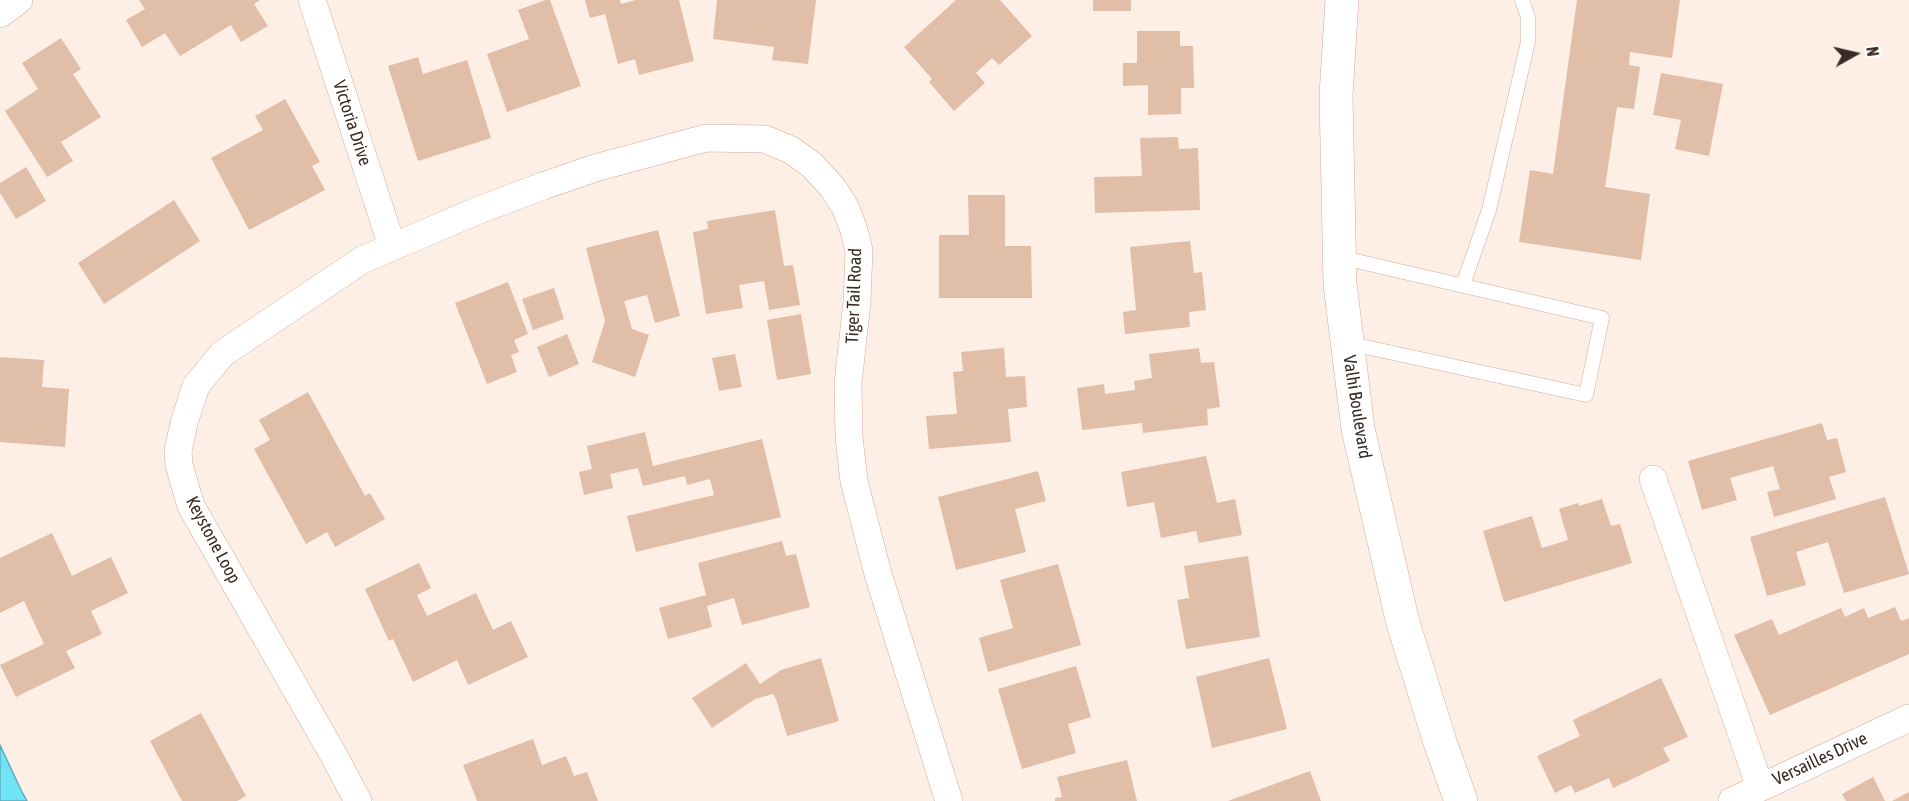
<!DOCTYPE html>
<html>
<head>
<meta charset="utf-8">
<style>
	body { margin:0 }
	#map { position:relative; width:1909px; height:801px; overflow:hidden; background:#fdeee6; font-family:"Asap Condensed",sans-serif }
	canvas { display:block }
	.north { position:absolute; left:1825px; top:24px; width:60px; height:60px; -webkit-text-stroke:4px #fff; paint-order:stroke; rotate:82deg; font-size:16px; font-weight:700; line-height:24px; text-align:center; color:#3a2c24 }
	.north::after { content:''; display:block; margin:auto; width:21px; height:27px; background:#3a2c24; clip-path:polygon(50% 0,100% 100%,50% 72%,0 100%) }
</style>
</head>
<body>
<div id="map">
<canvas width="1909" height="801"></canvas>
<div class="north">N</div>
</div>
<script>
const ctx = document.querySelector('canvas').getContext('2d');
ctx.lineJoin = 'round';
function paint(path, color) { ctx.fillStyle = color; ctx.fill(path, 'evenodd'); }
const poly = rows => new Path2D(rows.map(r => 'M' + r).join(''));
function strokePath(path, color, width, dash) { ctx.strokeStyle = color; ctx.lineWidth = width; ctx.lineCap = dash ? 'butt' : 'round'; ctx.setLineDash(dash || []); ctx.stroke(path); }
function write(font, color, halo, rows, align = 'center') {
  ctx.font = font + ' "Asap Condensed",sans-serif'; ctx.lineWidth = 4.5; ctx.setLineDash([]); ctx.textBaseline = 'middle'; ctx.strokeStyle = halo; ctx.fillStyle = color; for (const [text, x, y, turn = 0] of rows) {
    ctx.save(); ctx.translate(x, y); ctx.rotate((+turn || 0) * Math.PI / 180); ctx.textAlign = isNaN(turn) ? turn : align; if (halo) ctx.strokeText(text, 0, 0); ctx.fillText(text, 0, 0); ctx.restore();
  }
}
const water = poly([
	[0,745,21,790,27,801,0,801,0,745]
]);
const building = poly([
	[139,0,260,0,254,4,268,26,241,42,231,25,180,56,165,33,142,47,126,20,145,9],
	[546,0,550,0,581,86,507,112,487,54,529,39,518,10],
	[585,0,620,0,621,4,636,0,679,0,694,61,639,75,635,59,618,64,605,14,590,18],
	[717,0,816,0,808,64,772,60,774,47,713,39],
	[956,0,1000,0,1032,36,999,65,992,58,976,73,985,83,954,111,929,82,932,79,904,47],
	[1093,0,1131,0,1131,11,1093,11],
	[1577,0,1680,0,1672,58,1630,52,1629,65,1640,67,1634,109,1617,107,1605,187,1650,194,1641,260,1519,242,1530,170,1553,174],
	[1137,31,1180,31,1180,46,1193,46,1194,88,1181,88,1181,114,1148,115,1148,85,1123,86,1123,63,1137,63],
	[61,38,81,69,73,74,101,117,61,142,73,161,47,177,5,111,38,89,22,63],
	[418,57,423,74,467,60,491,138,418,161,388,66],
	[1661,73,1723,84,1709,156,1675,149,1681,120,1653,115],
	[285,99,320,162,312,166,325,190,249,230,211,158,263,130,255,116],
	[1178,137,1179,149,1198,148,1200,210,1095,213,1094,177,1142,176,1140,138],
	[26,167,46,201,16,219,0,193,0,183],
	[968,195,1005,195,1005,246,1031,246,1032,298,939,298,939,235,969,235],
	[174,200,200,241,104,304,78,263],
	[775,210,784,266,793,265,800,305,769,310,764,281,739,285,743,308,706,314,693,232,708,229,707,221],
	[658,230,680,316,655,323,647,295,624,301,632,329,649,335,635,377,592,362,605,321,586,248],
	[1190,241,1194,273,1202,272,1206,310,1189,312,1190,327,1125,334,1123,312,1136,310,1130,247],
	[508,282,528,334,514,340,519,352,511,355,517,372,487,384,455,303],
	[554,288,564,319,533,330,522,299],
	[801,314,811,374,777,380,767,320],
	[567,334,579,364,549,377,537,347],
	[1004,348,1006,377,1025,376,1027,407,1008,409,1011,442,929,449,926,416,957,414,953,372,963,371,961,352],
	[1199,348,1201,363,1214,362,1220,407,1207,409,1208,425,1143,433,1142,423,1082,430,1077,388,1104,384,1105,394,1135,390,1134,381,1152,378,1149,354],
	[735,354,742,387,719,391,712,358],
	[0,357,44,360,42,387,69,389,65,447,0,442],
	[308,392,365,496,370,493,385,519,335,547,327,532,306,544,254,449,270,440,259,420],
	[1822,423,1827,440,1837,438,1846,472,1829,477,1836,499,1774,517,1767,492,1780,489,1773,466,1730,478,1737,500,1702,510,1688,461],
	[645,432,653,466,762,439,781,517,636,552,627,516,714,495,710,479,687,485,685,476,643,486,638,468,610,474,613,488,584,495,579,472,592,469,587,446],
	[1206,456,1217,503,1235,499,1242,535,1199,543,1196,531,1161,538,1154,502,1127,507,1121,472],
	[1038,471,1046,501,1015,509,1026,552,956,570,938,497],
	[1885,497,1909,574,1844,593,1828,542,1796,552,1806,585,1767,596,1750,537],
	[1602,499,1611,526,1620,524,1632,563,1504,602,1483,531,1532,516,1542,548,1568,540,1559,509,1578,503,1579,506],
	[52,533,72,576,111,557,128,593,91,611,102,634,66,651,75,668,16,697,0,665,44,644,24,601,0,613,0,558],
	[782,541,786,556,796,554,810,607,742,625,734,598,707,606,712,627,668,639,659,608,706,595,698,563],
	[1248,556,1260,637,1186,649,1177,600,1189,598,1184,566],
	[419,563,431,588,417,595,427,616,476,593,493,630,511,621,528,657,468,685,457,660,413,682,393,639,389,641,365,589],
	[1058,564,1081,645,988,672,979,638,1013,628,1000,580],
	[1895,607,1901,621,1909,618,1909,654,1770,715,1734,635,1772,619,1779,635,1841,608,1845,617,1864,608,1868,618],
	[821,658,839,721,787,736,776,699,773,694,755,699,712,728,692,698,746,663,760,684,781,670],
	[1269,658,1287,729,1212,748,1196,677],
	[1076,666,1091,717,1068,724,1076,753,1022,769,998,689],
	[1661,678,1688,737,1663,748,1670,761,1613,788,1609,778,1575,793,1571,785,1555,793,1537,756,1580,736,1573,720],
	[201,713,246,796,237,801,182,801,150,741],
	[533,739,542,765,566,756,574,776,587,772,598,801,477,801,463,765],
	[1127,760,1137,801,1055,801,1055,798,1062,797,1057,777],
	[1310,771,1321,801,1228,801],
	[1873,777,1885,801,1846,801,1842,794],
	[1909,792,1909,801,1892,801]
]);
const service = poly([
	[1339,257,1602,318,1586,395,1347,343],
	[1463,285,1489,210,1528,42,1528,17,1522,0]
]);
const minor = poly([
	[312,0,392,246],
	[0,14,19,0],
	[1653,479,1760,787],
	[358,801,333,754,191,506,179,465,178,451,184,423,196,386,222,354,362,260,479,210,543,186,595,168,706,138,765,139,791,150,812,165,833,188,845,207,853,227,859,250,857,302,848,383,849,437,854,481,878,574,949,801],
	[1732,801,1909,718]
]);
const tertiary = poly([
	[1342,0,1336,95,1340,284,1358,429,1403,623,1440,742,1461,801]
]);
const streetNames = [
	["Victoria Drive",352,123,72],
	["Tiger Tail Road",854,296,-88],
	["Valhi Boulevard",1357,407,81],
	["Keystone Loop",213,540,62],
	["Versailles Drive",1820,759,-25]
];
paint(water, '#6fe4f7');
strokePath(water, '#5fadb8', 1.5);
paint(building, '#e0bea8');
strokePath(service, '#cfad98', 15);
strokePath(minor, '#cfad98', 28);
strokePath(tertiary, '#cfad98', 34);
strokePath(service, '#fff', 14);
strokePath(minor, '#fff', 27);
strokePath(tertiary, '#fff', 33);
write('18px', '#3a2c24', '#fff', streetNames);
</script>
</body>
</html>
